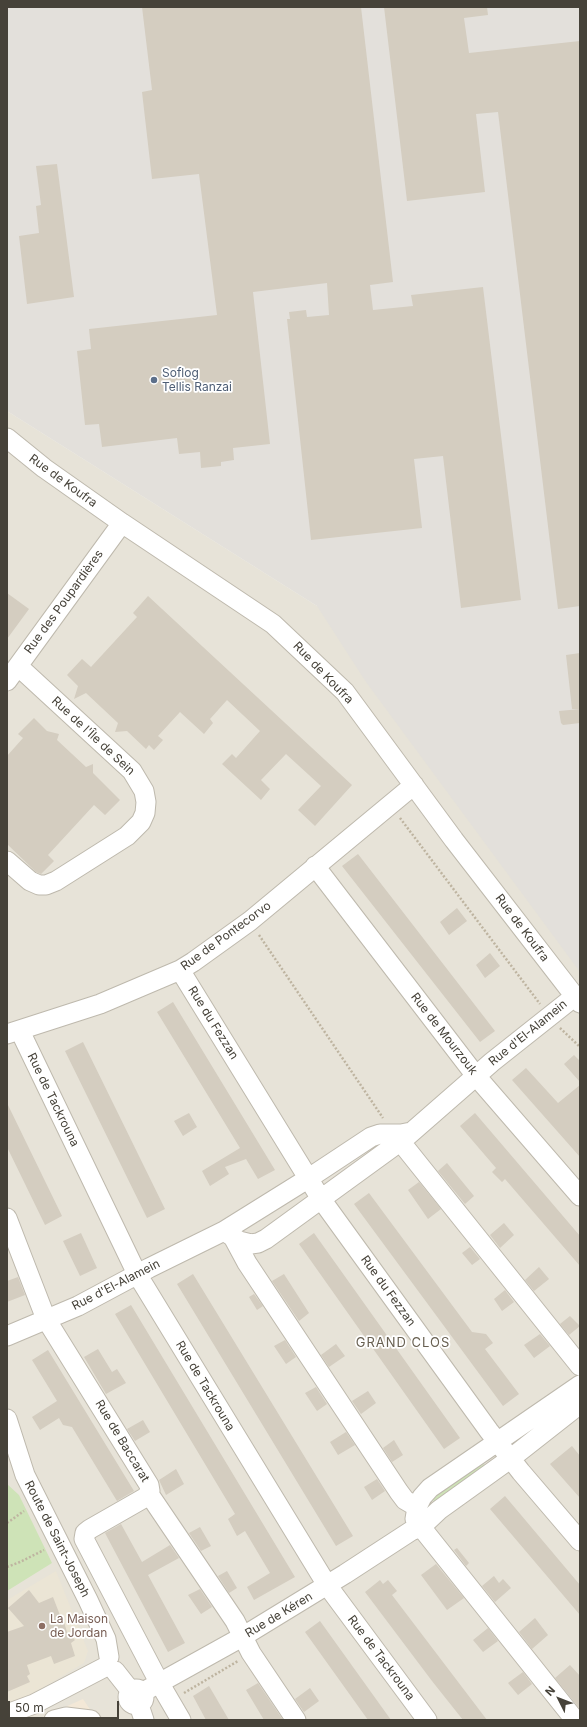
<!DOCTYPE html>
<html>
<head>
<meta charset="utf-8">
<style>
	body { margin:0 }
	#map { position:relative; width:587px; height:1727px; overflow:hidden; background:#f3f1ea; font-family:Inter,sans-serif }
	canvas { display:block }
	.frame { position:absolute; inset:0; border:8px solid #464239; pointer-events:none }
	.north { position:absolute; left:539px; top:1679px; width:40px; height:40px; -webkit-text-stroke:3px #fff; paint-order:stroke; rotate:312deg; font-size:11px; font-weight:700; line-height:16px; text-align:center; color:#464239 }
	.north::after { content:''; display:block; margin:auto; width:14px; height:18px; background:#464239; clip-path:polygon(50% 0,100% 100%,50% 72%,0 100%) }
	.scale { position:absolute; left:8px; top:1701px; width:111px; height:18px; box-sizing:border-box; border:2px solid #464239; border-top:0; padding-left:5px; font-size:12px; line-height:14px; white-space:nowrap; color:#464239; -webkit-text-stroke:3px #fff; paint-order:stroke }
</style>
</head>
<body>
<div id="map">
<canvas width="587" height="1727"></canvas>
<div class="frame"></div>
<div class="north">N</div>
<div class="scale">50 m</div>
</div>
<script>
const ctx = document.querySelector('canvas').getContext('2d');
ctx.lineJoin = 'round';
function paint(path, color) { ctx.fillStyle = color; ctx.fill(path, 'evenodd'); }
const poly = rows => new Path2D(rows.map(r => 'M' + r).join(''));
function strokePath(path, color, width, dash) { ctx.strokeStyle = color; ctx.lineWidth = width; ctx.lineCap = dash ? 'butt' : 'round'; ctx.setLineDash(dash || []); ctx.stroke(path); }
function write(font, color, halo, rows, align = 'center') {
  ctx.font = font + ' Inter,sans-serif'; ctx.lineWidth = 3.5; ctx.setLineDash([]); ctx.textBaseline = 'middle'; ctx.strokeStyle = halo; ctx.fillStyle = color; for (const [text, x, y, turn = 0] of rows) {
    ctx.save(); ctx.translate(x, y); ctx.rotate((+turn || 0) * Math.PI / 180); ctx.textAlign = isNaN(turn) ? turn : align; if (halo) ctx.strokeText(text, 0, 0); ctx.fillText(text, 0, 0); ctx.restore();
  }
}
const residential = poly([
	[7,411,317,606,580,628,580,1720,7,1720]
]);
const commercial = poly([
	[83,1699,97,1720,36,1720]
]);
const industrial = poly([
	[7,7,580,7,580,972,366,682,317,606,7,411]
]);
const education = poly([
	[56,1571,88,1651,84,1663,32,1694,7,1705,7,1600]
]);
const green = poly([
	[479,1463,481,1466,484,1464,486,1467,434,1502,433,1499,437,1496,435,1493],
	[7,1484,19,1495,52,1563,7,1591]
]);
const building = poly([
	[142,7,361,7,393,282,370,285,373,310,413,306,411,295,483,287,521,600,461,608,443,456,414,459,422,528,311,540,287,319,290,319,289,312,306,310,307,317,329,315,327,283,253,292,270,444,233,448,234,460,221,462,221,466,201,468,200,452,179,454,177,438,102,447,99,424,85,425,77,351,91,349,89,329,217,315,199,174,152,179,142,92,152,90],
	[384,7,487,7,488,15,464,18,469,53,580,41,580,606,558,609,498,112,476,114,485,192,407,201],
	[57,164,74,297,27,304,19,236,39,233,36,206,41,205,36,166],
	[7,593,29,609,7,639],
	[148,596,352,785,315,826,298,810,321,786,286,754,261,780,270,789,261,800,222,764,232,754,236,758,260,731,227,700,210,719,213,723,204,734,180,712,158,736,163,740,154,750,149,745,146,749,127,731,115,732,118,723,86,693,74,699,78,686,67,675,82,659,91,667,137,617,133,613],
	[580,653,580,709,572,709,566,655],
	[580,709,580,723,563,725,561,723,559,711],
	[34,718,47,731,59,734,57,740,86,767,93,764,93,773,120,800,105,815,94,805,48,855,54,861,41,874,36,872,7,844,7,756,23,738,18,734],
	[358,854,495,1031,480,1042,342,866],
	[457,908,467,921,449,935,440,922],
	[490,953,500,966,485,978,476,965],
	[173,1002,275,1170,258,1179,246,1159,225,1167,229,1174,210,1186,202,1171,240,1148,157,1012],
	[83,1042,165,1209,147,1218,65,1051],
	[574,1055,580,1061,580,1082,564,1064],
	[526,1068,558,1103,580,1085,580,1157,512,1080],
	[7,1103,62,1216,45,1225,7,1147],
	[189,1113,197,1127,183,1136,174,1121],
	[475,1113,580,1236,580,1266,505,1179,502,1182,492,1172,496,1168,460,1126],
	[447,1163,474,1196,465,1204,438,1171],
	[419,1182,441,1209,428,1219,408,1190],
	[369,1193,472,1332,486,1334,493,1343,485,1349,519,1394,503,1406,354,1204],
	[504,1223,514,1235,500,1248,490,1235],
	[81,1233,97,1268,80,1276,63,1241],
	[314,1233,460,1438,444,1449,299,1244],
	[470,1247,480,1259,472,1265,462,1253],
	[539,1267,549,1279,534,1291,525,1280],
	[193,1274,353,1536,336,1546,177,1284],
	[284,1274,309,1313,299,1321,272,1281],
	[18,1277,25,1295,7,1302,7,1281],
	[505,1290,514,1302,502,1311,494,1299],
	[254,1294,263,1306,257,1310,249,1297],
	[131,1305,295,1577,254,1600,247,1587,270,1573,245,1531,237,1536,228,1519,235,1514,115,1314],
	[570,1316,580,1326,569,1335,560,1324],
	[540,1334,550,1346,534,1358,524,1345],
	[285,1340,296,1357,286,1364,274,1346],
	[336,1344,345,1356,329,1367,321,1355],
	[98,1349,112,1372,117,1369,126,1383,106,1394,84,1357],
	[48,1350,134,1491,117,1501,72,1427,63,1425,59,1418,40,1430,32,1417,57,1401,32,1360],
	[316,1387,327,1404,317,1411,305,1393],
	[368,1391,376,1403,361,1414,352,1401],
	[143,1420,150,1432,135,1441,127,1429],
	[346,1432,355,1445,338,1455,330,1442],
	[394,1440,403,1455,392,1462,383,1448],
	[572,1446,580,1456,580,1498,550,1464],
	[176,1469,184,1484,166,1495,159,1480],
	[377,1479,385,1491,372,1500,364,1487],
	[505,1496,580,1585,580,1615,490,1509],
	[121,1524,142,1562,170,1545,179,1558,148,1575,185,1643,168,1652,105,1533],
	[200,1527,211,1546,201,1551,189,1533],
	[457,1548,469,1563,466,1566,454,1550],
	[436,1564,464,1598,447,1610,421,1575],
	[227,1571,237,1588,229,1593,218,1576],
	[494,1576,499,1583,503,1579,511,1588,495,1602,482,1586],
	[380,1580,383,1584,388,1580,397,1591,392,1595,487,1720,463,1720,432,1681,365,1592],
	[200,1589,212,1607,201,1614,188,1595],
	[29,1590,39,1603,53,1597,63,1623,64,1622,67,1632,75,1640,71,1643,75,1656,54,1664,51,1656,27,1665,30,1674,27,1676,30,1682,7,1692,7,1632,24,1626,8,1608],
	[535,1618,548,1635,532,1649,519,1632],
	[320,1621,353,1667,391,1720,368,1720,305,1632],
	[488,1628,498,1641,483,1652,473,1640],
	[570,1665,580,1676,580,1709,555,1678],
	[523,1672,532,1684,518,1695,508,1683],
	[258,1683,283,1720,264,1720,246,1690],
	[209,1686,229,1720,206,1720,193,1696],
	[310,1688,319,1701,304,1712,295,1699]
]);
const path = poly([
	[400,818,540,1004],
	[259,935,383,1118],
	[560,1028,580,1047],
	[7,1523,24,1511],
	[7,1567,20,1562,44,1550],
	[184,1693,238,1661]
]);
const minor = poly([
	[7,438,44,468,122,523,273,624,345,692,454,840,580,1003],
	[7,681,122,523],
	[7,861,30,881,39,885,46,885,56,881,127,836,141,822,145,813,146,802,144,791,132,771,18,666],
	[315,866,476,1076,580,1196],
	[180,970,321,1199,489,1431,521,1472,580,1541],
	[20,1031,137,1274,327,1585,427,1720],
	[7,1034,100,1004,180,970,193,962,250,921,414,785],
	[400,1141,580,1366],
	[7,1218,46,1319,149,1485,150,1491,146,1497,90,1529,85,1533,84,1539,160,1684,181,1720],
	[224,1231,239,1241,251,1244,258,1243,266,1239,405,1138,492,1062,574,997],
	[233,1237,247,1263,399,1492,405,1500,417,1507],
	[7,1336,78,1306,149,1268,224,1231,309,1178,371,1137,380,1134,401,1134,411,1132],
	[7,1419,25,1475,88,1600,106,1639,109,1657],
	[149,1494,235,1621,251,1653,296,1720],
	[415,1519,417,1507,422,1497,430,1488,580,1385],
	[421,1527,575,1720],
	[115,1671,130,1690],
	'128 1697a8 8 0 1 1 16 0a8 8 0 1 1-16 0Z',
	[143,1692,242,1637,345,1574,411,1531,421,1527,439,1510,510,1459,580,1404],
	[139,1705,144,1720],
	[7,1714,34,1704,105,1667],
	[54,1720,66,1717,91,1720]
]);
const markers = [
	[154,380,4,"#5c6f8a"],
	[42,1626,4,"#8d6e63"]
];
const serviceNames = [
	["Soflog",162,373],
	["Tellis Ranzai",162,387]
];
const streetNames = [
	["Rue de Koufra",63,481,36],
	["Rue des Poupardières",64,602,-54],
	["Rue de Koufra",323,673,46],
	["Rue de l'Île de Sein",93,736,43],
	["Rue de Koufra",522,928,53],
	["Rue de Pontecorvo",226,936,-36],
	["Rue du Fezzan",213,1023,58],
	["Rue d'El-Alamein",528,1033,-39],
	["Rue de Mourzouk",444,1034,52],
	["Rue de Tackrouna",53,1100,64],
	["Rue d'El-Alamein",116,1285,-27],
	["Rue du Fezzan",388,1291,54],
	["Rue de Tackrouna",205,1386,59],
	["Rue de Baccarat",122,1441,59],
	["Route de Saint-Joseph",57,1539,63],
	["Rue de Kéren",279,1615,-31],
	["Rue de Tackrouna",381,1658,53]
];
const educationNames = [
	["La Maison",50,1619],
	["de Jordan",50,1633]
];
const neighbourhoodNames = [
	["GRAND CLOS",403,1343]
];
paint(residential, '#e7e3d8');
paint(commercial, '#f3e8d7');
paint(industrial, '#e3e0db');
paint(education, '#ebe5d5');
paint(green, '#cee3b7');
paint(building, '#d4cdc0');
strokePath(minor, '#beb9ad', 21);
strokePath(path, '#beb4a0', 2.5, [2, 2]);
strokePath(minor, '#fff', 19);
for (const [x, y, r, color] of markers) { const dot = new Path2D(); dot.arc(x, y, r, 0, 2 * Math.PI); ctx.fillStyle = color; ctx.fill(dot); strokePath(dot, '#fff', 1.5); }
write('12px', '#4e5e75', '#fff', serviceNames, 'left');
write('12px', '#464239', '#fff', streetNames);
write('12px', '#785e54', '#fff', educationNames, 'left');
ctx.letterSpacing = '1px';
write('13px', '#686051', '#fff', neighbourhoodNames);
ctx.letterSpacing = '0px';
</script>
</body>
</html>
